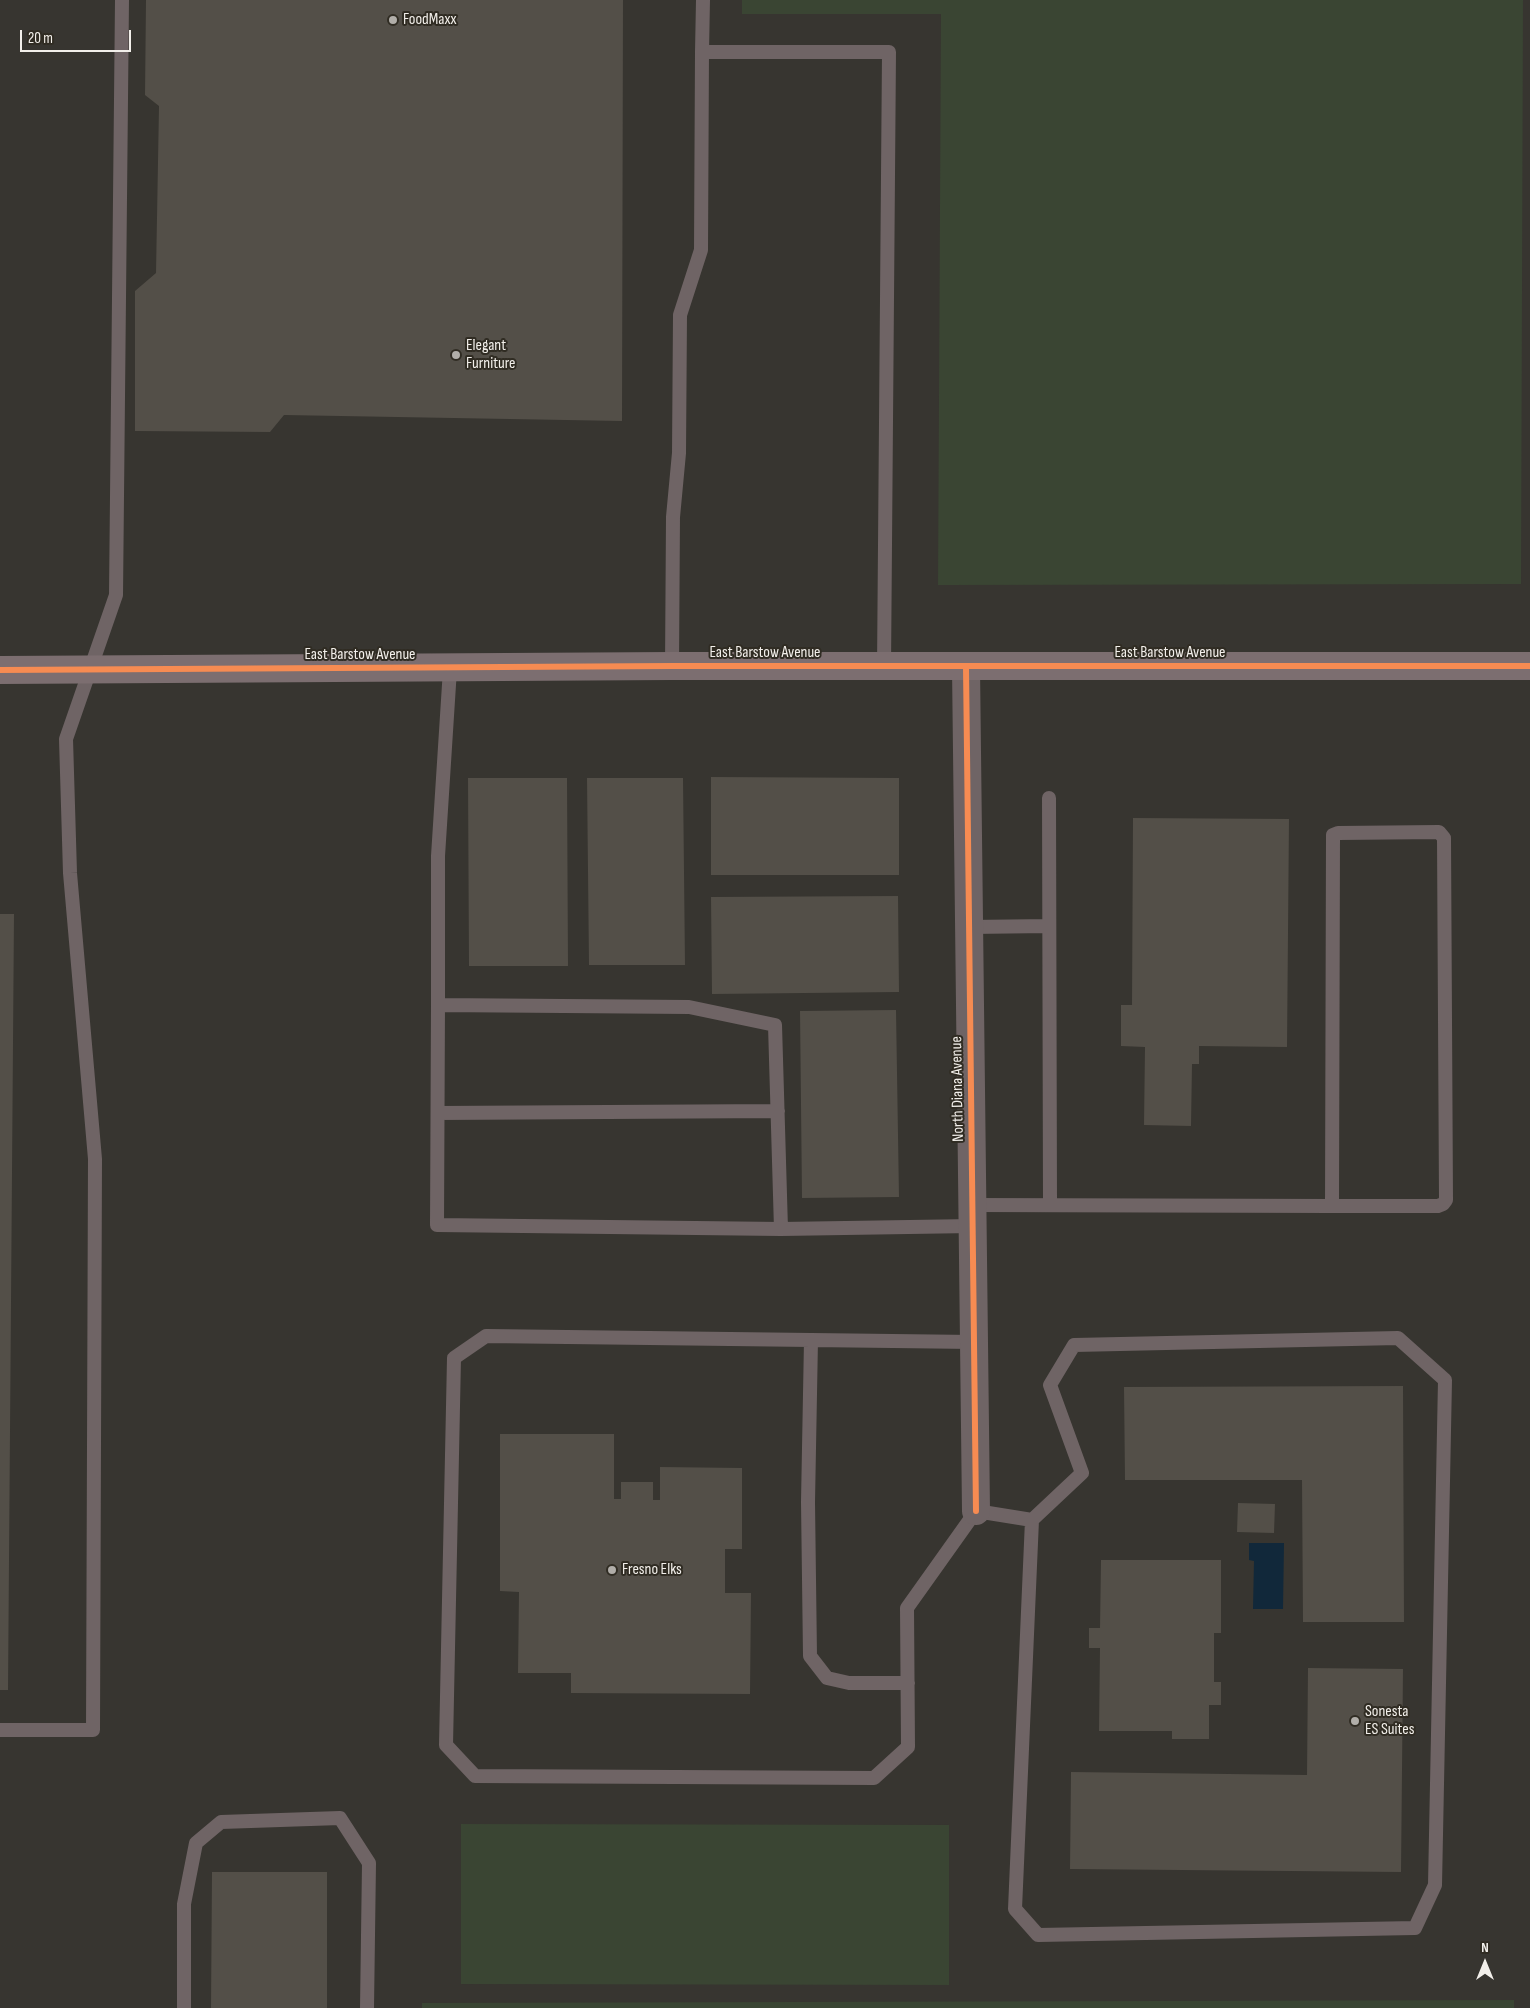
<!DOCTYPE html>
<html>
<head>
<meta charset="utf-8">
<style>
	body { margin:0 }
	#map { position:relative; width:1530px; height:2008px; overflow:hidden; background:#373530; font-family:"Sofia Sans Condensed",sans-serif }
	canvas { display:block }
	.north { position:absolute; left:1460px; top:1938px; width:50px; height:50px; -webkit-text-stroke:4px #302c23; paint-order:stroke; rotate:0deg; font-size:14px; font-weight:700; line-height:20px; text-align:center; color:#f2efea }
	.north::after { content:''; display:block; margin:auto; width:18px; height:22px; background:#f2efea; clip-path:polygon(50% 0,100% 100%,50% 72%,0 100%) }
	.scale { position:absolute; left:20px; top:30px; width:111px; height:22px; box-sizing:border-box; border:2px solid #f2efea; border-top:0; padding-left:6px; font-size:15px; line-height:18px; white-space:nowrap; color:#f2efea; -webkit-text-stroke:4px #302c23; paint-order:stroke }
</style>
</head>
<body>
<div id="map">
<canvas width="1530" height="2008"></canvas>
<div class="north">N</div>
<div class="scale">20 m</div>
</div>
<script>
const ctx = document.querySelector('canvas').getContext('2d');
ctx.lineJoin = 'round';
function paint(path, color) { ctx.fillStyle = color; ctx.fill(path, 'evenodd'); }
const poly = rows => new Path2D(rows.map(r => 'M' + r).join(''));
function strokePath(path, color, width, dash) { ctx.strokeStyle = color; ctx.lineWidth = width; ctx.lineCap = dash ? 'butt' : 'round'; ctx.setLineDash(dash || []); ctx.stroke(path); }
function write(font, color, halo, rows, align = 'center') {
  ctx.font = font + ' "Sofia Sans Condensed",sans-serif'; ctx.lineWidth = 4; ctx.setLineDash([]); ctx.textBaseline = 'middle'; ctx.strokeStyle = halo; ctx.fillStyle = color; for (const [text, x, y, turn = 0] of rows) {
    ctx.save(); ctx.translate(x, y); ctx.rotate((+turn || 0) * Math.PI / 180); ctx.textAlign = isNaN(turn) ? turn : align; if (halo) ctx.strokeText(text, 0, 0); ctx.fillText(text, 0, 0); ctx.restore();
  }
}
const green = poly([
	[742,0,1523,0,1521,584,938,585,941,14,742,14],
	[461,1824,949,1825,949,1985,461,1984],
	[1514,2000,1514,2008,422,2008,422,2003]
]);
const water = poly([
	[1249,1543,1284,1543,1283,1609,1253,1609,1254,1561,1249,1560]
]);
const building = poly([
	[146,0,623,0,622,421,284,415,270,432,135,431,135,291,156,273,159,106,145,95],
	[711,777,899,778,899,875,711,875],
	[468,778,567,778,568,966,469,966],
	[587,778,683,778,685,965,589,965],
	[1133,818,1289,819,1287,1047,1199,1046,1199,1064,1192,1064,1191,1126,1144,1125,1145,1047,1121,1046,1121,1005,1132,1005],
	[898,896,899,992,712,994,711,897],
	[0,914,14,914,8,1690,0,1690],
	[896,1010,899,1197,802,1198,800,1011],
	[1403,1386,1404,1622,1303,1622,1302,1480,1125,1480,1124,1387],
	[500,1434,614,1434,614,1499,621,1499,621,1482,653,1482,653,1500,660,1500,660,1467,742,1468,742,1549,725,1549,725,1593,751,1593,750,1694,571,1693,571,1673,518,1673,519,1592,500,1591],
	[1238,1503,1275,1504,1274,1533,1237,1532],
	[1101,1560,1221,1560,1221,1633,1214,1633,1214,1682,1221,1682,1221,1705,1209,1705,1209,1739,1172,1739,1172,1731,1099,1731,1100,1648,1089,1648,1089,1628,1100,1628],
	[1308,1668,1403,1669,1401,1872,1070,1869,1071,1772,1307,1775],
	[212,1872,327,1872,327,2008,211,2008]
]);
const lane = poly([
	[702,52,703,0],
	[672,666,673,517,679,453,680,315,701,250,702,52,889,52,884,667],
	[450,669,438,856,438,1005,689,1007,775,1025,781,1229,973,1226],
	[1049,798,1050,1205],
	[970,927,1049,926],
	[438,1005,437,1225,781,1229],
	[438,1113,778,1111],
	[972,1205,1332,1206,1438,1206,1443,1204,1446,1200,1444,838,1439,832,1338,833,1333,835,1332,1206],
	[811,1340,808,1502,810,1656,827,1678,849,1683,908,1683],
	[974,1342,486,1336,454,1358,446,1745,475,1776,874,1778,908,1747,907,1608,976,1511,1032,1520,1082,1473,1050,1385,1074,1345,1398,1338,1445,1380,1435,1885,1415,1928,1038,1935,1015,1909,1032,1520],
	[0,1730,93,1730,95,1159,70,873,66,739,116,595,122,0],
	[184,2008,184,1904,196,1843,221,1822,340,1818,369,1863,367,2008]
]);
const street = poly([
	[966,667,976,1511]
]);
const secondary = poly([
	[0,670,672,666,1530,666]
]);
const cycleway = poly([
	[966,667,976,1511],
	[0,670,672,666,1530,666]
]);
const markers = [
	[393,20,5,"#b1aea9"],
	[456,355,5,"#b1aea9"],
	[612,1570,5,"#b1aea9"],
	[1355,1721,5,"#b1aea9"]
];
const poiNames = [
	["FoodMaxx",403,20],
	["Elegant",466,346],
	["Furniture",466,364],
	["Fresno Elks",622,1570],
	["Sonesta",1365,1712],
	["ES Suites",1365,1730]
];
const streetNames = [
	["East Barstow Avenue",765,653],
	["East Barstow Avenue",1170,653],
	["East Barstow Avenue",360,655],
	["North Diana Avenue",958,1089,-91]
];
paint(green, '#3a4533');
paint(water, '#11283a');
paint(building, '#534f48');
strokePath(lane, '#6f6465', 14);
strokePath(street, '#6f6465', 28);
strokePath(secondary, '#7c6e70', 28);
strokePath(cycleway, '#f68b52', 6);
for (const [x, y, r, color] of markers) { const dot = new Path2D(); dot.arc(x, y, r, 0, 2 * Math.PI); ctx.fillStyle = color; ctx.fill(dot); strokePath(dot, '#302c23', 2); }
write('16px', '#f2efea', '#302c23', poiNames, 'left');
write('16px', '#f2efea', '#302c23', streetNames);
</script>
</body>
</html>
